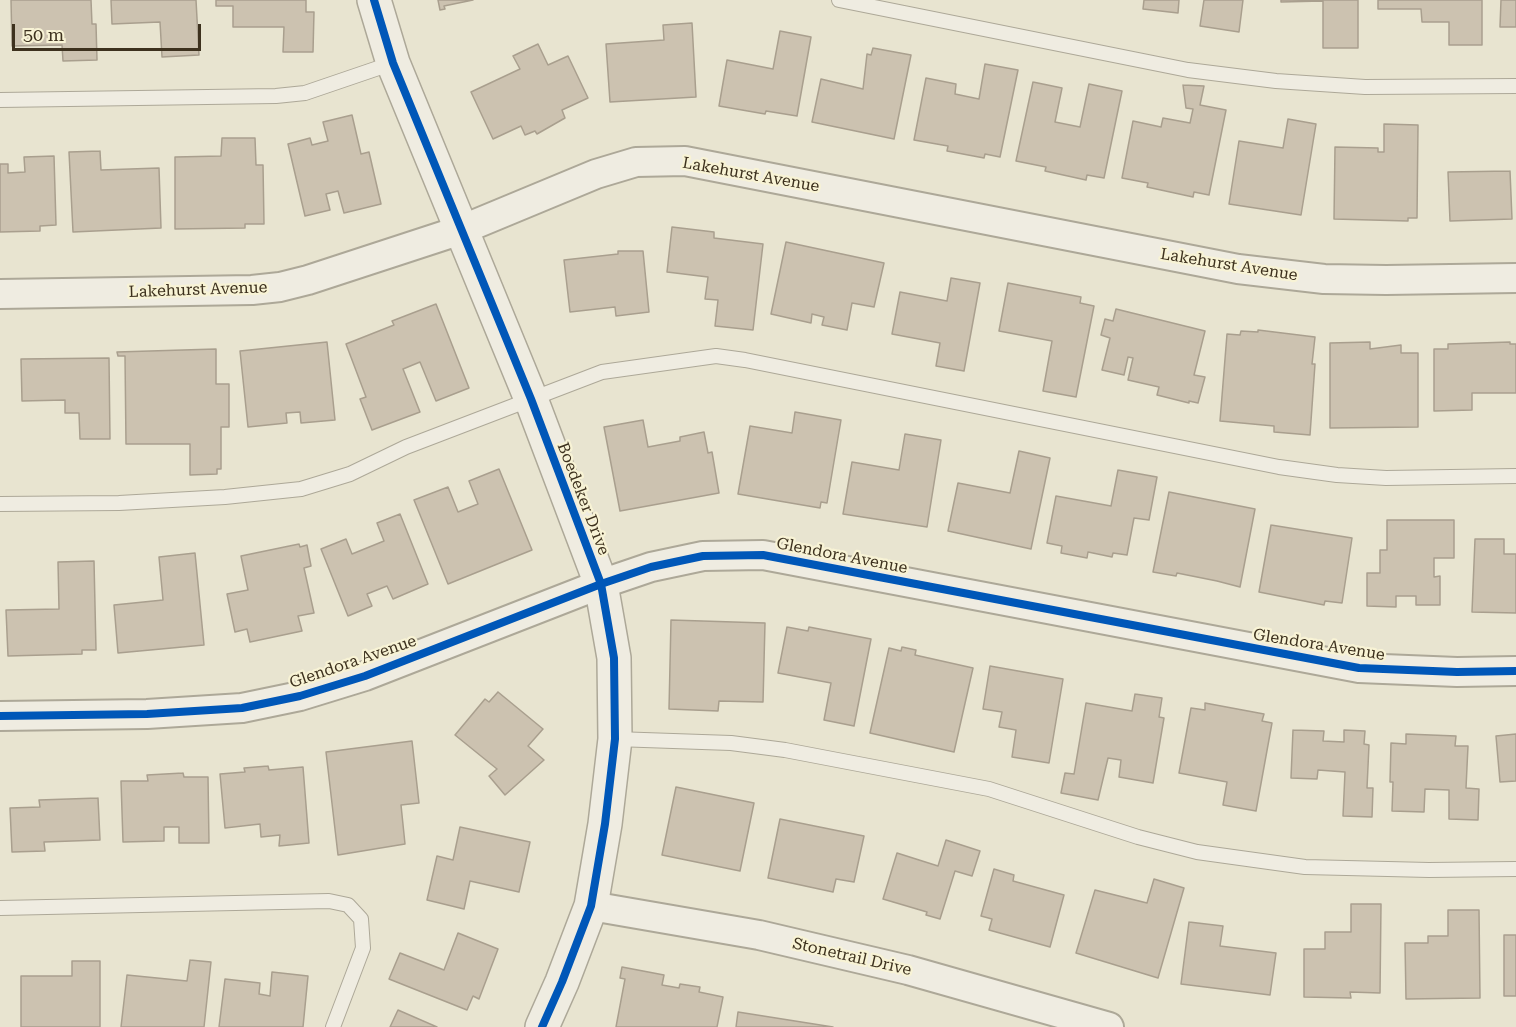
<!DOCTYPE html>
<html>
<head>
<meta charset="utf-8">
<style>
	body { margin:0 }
	#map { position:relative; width:1516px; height:1027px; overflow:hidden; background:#e8e4d0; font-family:"Roboto Serif",serif }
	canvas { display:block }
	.scale { position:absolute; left:12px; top:24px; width:189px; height:27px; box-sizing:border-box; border:3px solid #3d311e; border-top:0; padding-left:8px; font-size:18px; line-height:21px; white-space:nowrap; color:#3d311e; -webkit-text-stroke:4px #f8f3d5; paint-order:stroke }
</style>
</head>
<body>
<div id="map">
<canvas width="1516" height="1027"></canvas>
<div class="scale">50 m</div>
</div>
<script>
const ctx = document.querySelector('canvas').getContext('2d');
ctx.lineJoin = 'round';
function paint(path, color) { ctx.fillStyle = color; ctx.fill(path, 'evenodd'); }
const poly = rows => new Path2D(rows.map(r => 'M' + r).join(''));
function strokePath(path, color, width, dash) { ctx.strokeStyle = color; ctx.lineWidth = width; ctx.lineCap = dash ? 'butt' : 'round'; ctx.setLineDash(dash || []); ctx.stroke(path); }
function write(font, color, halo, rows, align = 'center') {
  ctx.font = font + ' "Roboto Serif",serif'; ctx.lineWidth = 4.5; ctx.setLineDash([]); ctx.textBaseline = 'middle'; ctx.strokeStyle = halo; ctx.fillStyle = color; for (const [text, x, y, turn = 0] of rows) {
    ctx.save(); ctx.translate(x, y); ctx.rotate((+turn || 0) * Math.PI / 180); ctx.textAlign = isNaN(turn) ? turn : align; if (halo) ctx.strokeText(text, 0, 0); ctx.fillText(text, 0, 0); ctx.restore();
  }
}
const building = poly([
	[11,0,91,0,92,24,96,24,97,60,63,61,62,45,12,46,11,0],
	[111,0,196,0,199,55,162,57,160,22,112,24,111,0],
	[216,0,306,0,306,12,314,12,313,52,283,52,284,27,233,27,233,6,216,6,216,0],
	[438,0,473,0,444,6,445,9,440,10,438,0],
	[1144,0,1179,0,1178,13,1143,9,1144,0],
	[1204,0,1243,0,1239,32,1200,26,1204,0],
	[1281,0,1358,0,1358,48,1323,48,1323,1,1281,2,1281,0],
	[1378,0,1482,0,1482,45,1449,45,1449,22,1422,22,1421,9,1378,9,1378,0],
	[1501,0,1516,0,1516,27,1500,27,1501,0],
	[692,23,696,97,610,102,606,44,664,40,663,25,692,23],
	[780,31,811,37,797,116,766,111,765,114,719,106,727,60,773,69,780,31],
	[538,44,548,65,568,56,588,98,562,110,565,118,537,134,535,131,525,135,521,126,493,139,471,92,520,69,513,56,538,44],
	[873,48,911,55,894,139,812,122,821,79,863,89,867,54,871,55,873,48],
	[985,64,1018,70,1000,157,985,154,984,158,947,151,948,146,914,140,926,78,956,84,955,94,979,99,985,64],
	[1033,82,1062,88,1055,122,1080,127,1089,84,1122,91,1104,178,1087,175,1086,180,1045,171,1046,167,1016,161,1033,82],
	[1183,85,1204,86,1200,105,1226,110,1209,195,1194,192,1193,197,1147,187,1148,183,1122,178,1133,121,1161,127,1163,118,1190,123,1193,109,1186,108,1183,85],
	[352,115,361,154,369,152,381,204,344,213,338,191,326,194,330,210,305,216,288,144,310,138,312,145,328,141,323,122,352,115],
	[1288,119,1316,124,1301,215,1229,204,1239,141,1283,148,1288,119],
	[1384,124,1418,125,1417,218,1408,218,1408,221,1334,219,1335,147,1378,148,1378,152,1384,152,1384,124],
	[222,138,255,138,256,165,263,165,264,224,245,224,245,228,175,229,175,157,221,156,222,138],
	[100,151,101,170,159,168,161,228,73,232,69,152,100,151],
	[54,156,56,225,40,226,40,231,0,232,0,164,8,164,8,173,25,172,24,157,54,156],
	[1510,171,1512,219,1450,221,1448,172,1510,171],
	[672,227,714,232,714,238,763,244,753,330,715,326,718,300,705,299,708,277,667,272,672,227],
	[786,242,884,263,874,307,852,303,847,330,822,325,824,317,812,314,811,323,771,314,786,242],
	[618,251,643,251,649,312,616,316,615,307,570,312,564,260,618,254,618,251],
	[951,278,980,283,964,371,936,366,940,343,892,334,900,292,947,301,951,278],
	[1008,283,1081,297,1080,303,1094,306,1076,397,1043,391,1052,341,999,331,1008,283],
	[436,304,469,388,436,401,420,362,403,369,420,412,372,430,360,399,366,397,346,344,394,325,392,321,436,304],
	[1116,309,1205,331,1194,375,1205,377,1198,403,1189,401,1189,403,1157,395,1159,387,1128,380,1133,358,1128,357,1124,375,1102,370,1110,338,1101,335,1105,319,1113,321,1116,309],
	[1258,330,1315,337,1312,364,1315,364,1310,435,1274,432,1274,426,1220,421,1227,334,1240,335,1241,331,1258,332,1258,330],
	[327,342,335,420,301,423,300,412,286,413,287,423,248,427,240,351,327,342],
	[1370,342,1370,349,1401,345,1401,353,1418,353,1418,427,1330,428,1330,343,1370,342],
	[1510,342,1510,344,1516,344,1516,393,1472,393,1472,410,1434,411,1434,349,1448,349,1448,344,1510,342],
	[216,349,216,384,229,384,229,427,221,427,221,469,217,469,217,474,190,475,190,444,126,444,125,356,118,356,117,352,216,349],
	[109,358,110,439,80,439,79,413,65,413,65,400,22,401,21,359,109,358],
	[795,412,841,420,827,503,821,502,820,508,738,494,750,426,792,433,795,412],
	[643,420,648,447,680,441,680,437,704,432,708,453,712,452,719,493,620,511,604,427,643,420],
	[905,434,941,440,927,527,843,514,852,462,899,470,905,434],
	[1019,451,1050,458,1031,549,948,531,958,483,1010,493,1019,451],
	[499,469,532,550,448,584,414,500,448,487,458,512,478,504,469,481,499,469],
	[1118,470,1157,477,1149,520,1134,518,1127,555,1113,553,1112,557,1088,552,1087,558,1061,553,1062,546,1047,543,1056,496,1111,506,1118,470],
	[1169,492,1255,509,1240,587,1217,581,1177,573,1176,576,1153,572,1169,492],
	[400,514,428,584,393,599,387,586,367,594,372,606,348,616,321,549,346,539,352,554,384,541,377,523,400,514],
	[1387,520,1454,520,1454,558,1434,558,1434,577,1440,576,1440,605,1416,605,1416,596,1396,596,1396,607,1367,606,1367,573,1380,573,1380,550,1387,550,1387,520],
	[1271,525,1352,538,1342,603,1325,601,1324,605,1259,592,1271,525],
	[1475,539,1504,539,1504,554,1516,554,1516,613,1472,612,1475,539],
	[299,544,300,547,307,545,311,566,304,568,314,613,298,616,302,631,250,642,247,629,235,632,227,594,248,590,241,556,299,544],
	[195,553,204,645,118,653,114,605,163,600,159,557,195,553],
	[94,561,96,650,82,650,82,654,8,656,6,610,59,609,58,562,94,561],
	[671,620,765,623,763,702,719,701,718,711,669,709,671,620],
	[787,627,808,631,809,627,871,639,854,726,824,720,831,683,778,673,787,627],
	[902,647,916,650,915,655,973,668,954,752,870,733,889,648,901,651,902,647],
	[990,666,1063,679,1049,763,1012,757,1016,730,999,727,1002,712,983,709,990,666],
	[498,692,543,729,528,746,544,760,505,795,489,776,497,769,455,735,485,699,489,702,498,692],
	[1135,694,1162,698,1159,717,1164,718,1153,783,1119,777,1121,760,1108,758,1098,800,1061,793,1065,773,1074,774,1086,703,1132,711,1135,694],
	[1205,703,1264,714,1262,721,1272,723,1256,811,1223,805,1227,782,1179,773,1191,708,1205,710,1205,703],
	[1293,730,1324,731,1323,741,1344,742,1344,730,1365,731,1364,744,1369,745,1367,788,1373,788,1372,817,1343,816,1345,772,1318,770,1317,779,1291,778,1293,730],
	[1406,734,1456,736,1455,746,1468,746,1466,788,1479,789,1478,820,1449,819,1449,790,1425,789,1424,812,1392,811,1393,782,1390,782,1391,743,1406,744,1406,734],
	[1516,734,1516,781,1500,782,1496,736,1516,734],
	[412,741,419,803,401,805,405,844,338,855,326,752,412,741],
	[268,766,269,770,303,767,309,843,279,846,280,835,261,837,260,824,225,828,220,774,245,772,244,768,268,766],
	[183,773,184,777,208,777,209,843,179,843,179,827,164,827,164,841,123,842,121,781,148,781,147,775,183,773],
	[676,787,754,803,740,871,662,855,676,787],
	[98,798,100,840,44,842,45,851,12,852,10,808,40,807,39,800,98,798],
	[780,819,864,836,854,882,836,879,833,892,768,878,780,819],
	[460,827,530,842,519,892,470,881,464,909,427,900,437,856,453,860,460,827],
	[946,840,980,851,972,876,955,871,940,919,926,915,927,912,883,899,897,853,938,866,946,840],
	[994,869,1014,875,1013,881,1064,895,1050,947,989,930,992,919,981,916,994,869],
	[1154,879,1184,888,1158,978,1076,953,1095,890,1147,903,1154,879],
	[1351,904,1381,904,1380,993,1350,992,1351,998,1304,997,1304,949,1325,949,1325,932,1351,932,1351,904],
	[1448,910,1479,910,1480,998,1406,999,1405,943,1428,943,1428,936,1448,936,1448,910],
	[1189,922,1223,926,1220,946,1276,953,1270,995,1181,984,1189,922],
	[458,933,498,949,479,999,473,996,467,1010,389,979,400,953,444,970,458,933],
	[1504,935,1516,935,1516,996,1504,996,1504,935],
	[190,960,211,962,204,1027,121,1027,127,975,187,981,190,960],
	[72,961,100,961,100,1027,21,1027,21,976,72,976,72,961],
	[622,967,664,975,662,985,679,988,680,984,700,987,699,992,723,997,717,1027,616,1027,625,979,620,978,622,967],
	[272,972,308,976,303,1027,219,1027,225,979,260,983,259,994,270,996,272,972],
	[398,1010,437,1027,390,1027,398,1010],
	[738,1012,833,1027,736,1027,738,1012]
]);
const service = poly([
	[839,0,1188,70,1276,81,1365,87,1516,86],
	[0,100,276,96,305,93,393,63],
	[0,504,119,503,225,497,301,489,350,474,406,447,602,372,716,356,745,360,1279,467,1337,475,1386,478,1516,476],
	[615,739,731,743,785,750,989,789,1138,837,1197,852,1305,867,1429,870,1516,869],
	[0,908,329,901,348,905,361,919,363,948,333,1027]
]);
const minor = poly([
	[0,294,252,290,280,287,308,280,461,230,596,174,636,162,685,161,1238,269,1324,279,1386,280,1516,278],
	[0,716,147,714,242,708,300,696,365,676,601,584,651,567,703,556,763,555,1359,668,1457,672,1516,671],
	[591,906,759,935,908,970,1109,1027]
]);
const tertiary = poly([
	[374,0,393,63,531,399,601,584,614,658,615,739,605,824,591,906,562,982,542,1027]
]);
const cycleway = poly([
	[374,0,393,63,531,399,601,584,614,658,615,739,605,824,591,906,562,982,542,1027],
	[0,716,147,714,242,708,300,696,365,676,601,584,651,567,703,556,763,555,1359,668,1457,672,1516,671]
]);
const streetNames = [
	["Lakehurst Avenue",751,175,10],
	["Lakehurst Avenue",1229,265,9],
	["Lakehurst Avenue",198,290,-2],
	["Boedeker Drive",583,499,69],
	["Glendora Avenue",842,556,11],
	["Glendora Avenue",1319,645,9],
	["Glendora Avenue",353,662,-19],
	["Stonetrail Drive",852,957,13]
];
paint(building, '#ccc2b0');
strokePath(building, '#a99f8e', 1.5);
strokePath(service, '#ada898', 16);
strokePath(minor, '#ada898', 32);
strokePath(tertiary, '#ada898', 36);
strokePath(service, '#efece1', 14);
strokePath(minor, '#efece1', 28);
strokePath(tertiary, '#efece1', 33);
strokePath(cycleway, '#0057b8', 8);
write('16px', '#3d311e', '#f8f3d5', streetNames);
</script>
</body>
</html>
